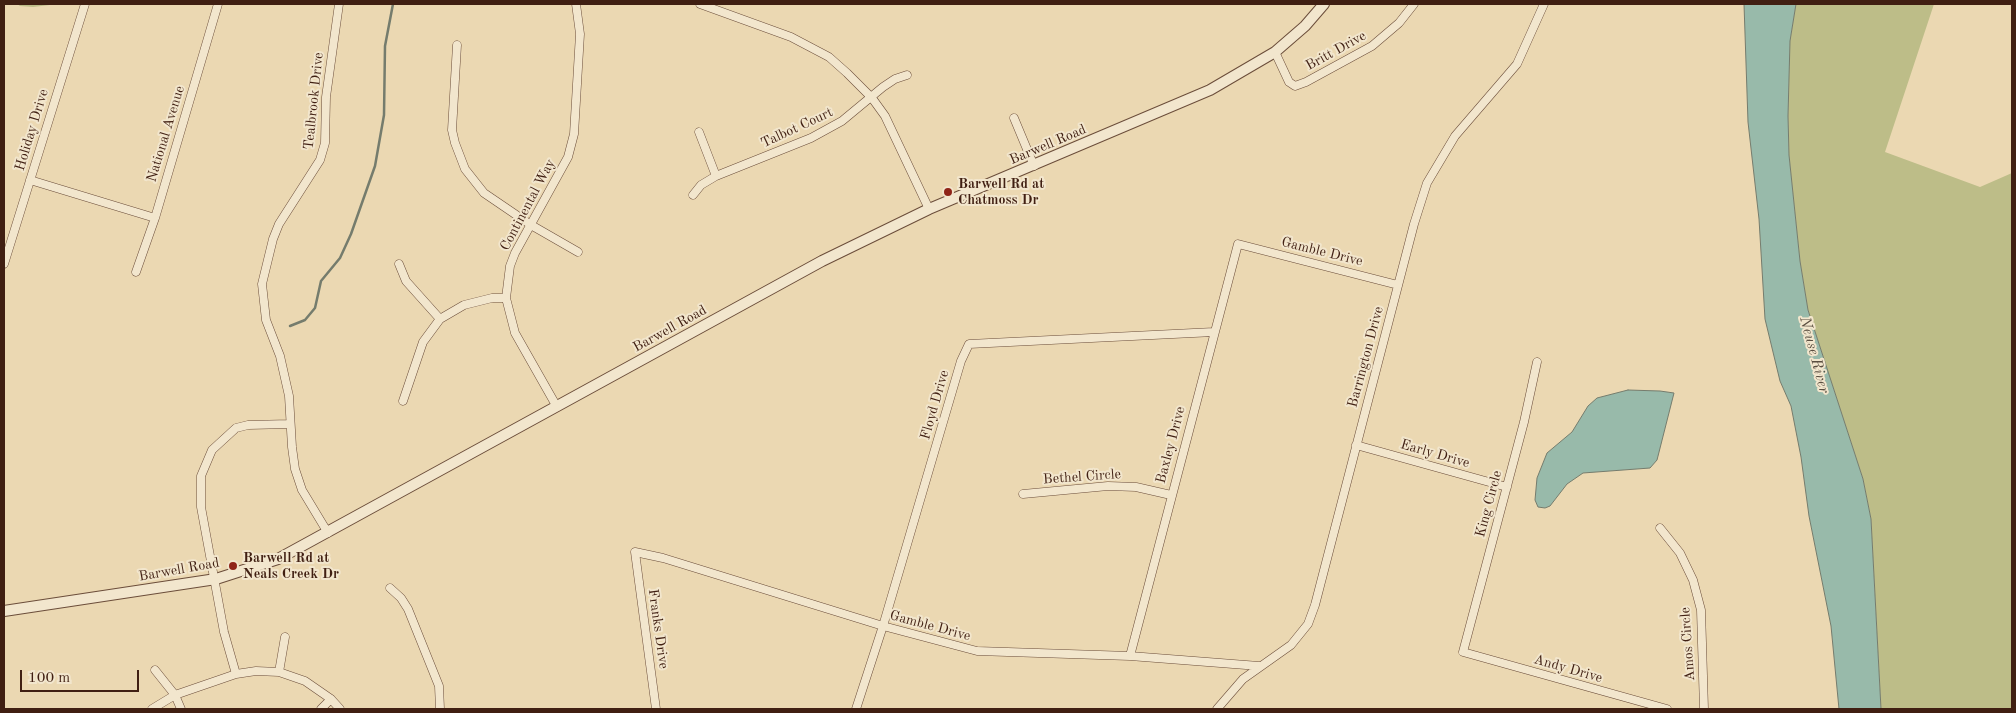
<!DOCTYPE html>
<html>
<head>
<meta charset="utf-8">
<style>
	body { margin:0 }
	#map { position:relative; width:2016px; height:713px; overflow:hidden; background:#ebd8b2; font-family:"Old Standard TT",serif }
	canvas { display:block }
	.frame { position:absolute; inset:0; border:5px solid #401f12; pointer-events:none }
	.scale { position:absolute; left:20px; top:670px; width:119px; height:22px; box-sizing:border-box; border:2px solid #401f12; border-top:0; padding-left:6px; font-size:15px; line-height:18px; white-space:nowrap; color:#401f12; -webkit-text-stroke:4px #f2e6cd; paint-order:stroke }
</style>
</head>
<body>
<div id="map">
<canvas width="2016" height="713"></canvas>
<div class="frame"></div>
<div class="scale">100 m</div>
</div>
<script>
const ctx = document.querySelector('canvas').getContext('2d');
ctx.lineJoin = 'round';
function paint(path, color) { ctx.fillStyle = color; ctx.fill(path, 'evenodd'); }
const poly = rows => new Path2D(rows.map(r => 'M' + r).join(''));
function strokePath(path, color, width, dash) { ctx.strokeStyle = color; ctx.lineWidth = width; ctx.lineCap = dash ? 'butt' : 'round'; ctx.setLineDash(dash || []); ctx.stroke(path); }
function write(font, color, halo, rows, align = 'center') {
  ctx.font = font + ' "Old Standard TT",serif'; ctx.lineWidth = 4; ctx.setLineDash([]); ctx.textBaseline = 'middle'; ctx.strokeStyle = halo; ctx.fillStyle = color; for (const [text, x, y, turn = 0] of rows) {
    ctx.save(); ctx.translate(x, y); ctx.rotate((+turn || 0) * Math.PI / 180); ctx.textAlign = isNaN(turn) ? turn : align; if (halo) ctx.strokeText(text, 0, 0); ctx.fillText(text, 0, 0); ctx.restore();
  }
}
const green = poly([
	[17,4,58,4,33,7,20,6],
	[1796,4,1934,4,1885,152,1980,187,2012,173,2012,709,1881,709,1871,519,1863,479,1808,310,1800,261,1789,155,1788,116,1790,41]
]);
const water = poly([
	[1744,4,1796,4,1790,41,1788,116,1789,155,1800,261,1808,310,1863,479,1871,519,1881,709,1839,709,1831,626,1809,516,1801,457,1791,406,1780,381,1765,319,1759,219,1748,122,1744,4],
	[1628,390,1660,391,1674,393,1657,460,1650,468,1583,473,1567,484,1550,506,1545,508,1538,507,1535,500,1537,478,1547,453,1572,432,1588,406,1597,398,1628,390]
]);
const stream = poly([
	[290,326,305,320,315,308,321,281,340,258,351,234,375,166,384,115,385,46,393,4]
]);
const minor = poly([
	[700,4,791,37,829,57,847,73,872,98,885,116,929,209],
	[457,45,452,130,455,143,465,169,484,193,531,225,578,252],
	[1275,52,1289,82,1295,86,1306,82,1372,46,1399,23,1414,4],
	[1014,118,1034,166],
	[699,132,716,176],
	[30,180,155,218],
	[693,195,701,185,716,176,811,138,842,121,883,87,895,79,907,75],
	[4,264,85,4],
	[399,264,406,281,440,319],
	[136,272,155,218,218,4],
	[1537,362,1524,422,1463,652,1667,709],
	[403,401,423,342,440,319,464,305,492,298,506,298],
	[557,407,515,333,506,298,510,266,515,253,568,157,574,134,580,34,576,4],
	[1356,445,1507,487],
	[1023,494,1108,486,1136,487,1171,495],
	[1660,528,1680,553,1693,580,1701,610,1704,709],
	[328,533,302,490,295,469,292,447,289,396,280,356,266,320,262,284,273,239,279,224,320,160,325,143,326,97,339,4],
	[390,588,401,598,408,609,439,686,440,709],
	[1130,656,1238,244,1398,285],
	[155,670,175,695,181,709],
	[279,672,285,637],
	[236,674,224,632,201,507,201,476,212,450,236,428,248,425,290,424],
	[152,709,175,695,236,674,256,671,279,672,305,681,331,699,340,709],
	[321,709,331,699],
	[656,709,635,552,663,558,883,626,977,651,1130,656,1259,666],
	[856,709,883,626,961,361,969,344,1214,332],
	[1217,709,1243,679,1291,645,1308,624,1315,605,1414,224,1427,183,1455,136,1517,64,1544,4]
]);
const tertiary = poly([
	[4,611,216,579,278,559,822,261,929,209,1210,90,1275,52,1305,26,1324,4]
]);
const markers = [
	[948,192,5,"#8f2418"],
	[233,566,5,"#8f2418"]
];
const streetNames = [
	["Britt Drive",1336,51,-29],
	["Tealbrook Drive",314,101,-84],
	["Talbot Court",797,128,-25],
	["Holiday Drive",32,130,-73],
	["National Avenue",166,134,-73],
	["Barwell Road",1048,145,-23],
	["Continental Way",528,205,-62],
	["Gamble Drive",1322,252,14],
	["Barwell Road",670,329,-29],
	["Barrington Drive",1366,357,-75],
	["Floyd Drive",935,405,-74],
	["Baxley Drive",1171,445,-75],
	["Early Drive",1435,454,16],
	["Bethel Circle",1082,477,-4],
	["King Circle",1489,504,-75],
	["Barwell Road",179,570,-10],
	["Gamble Drive",930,626,15],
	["Franks Drive",658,629,82],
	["Amos Circle",1688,644,-94],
	["Andy Drive",1568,669,16]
];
const poiNames = [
	["Barwell Rd at",958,184],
	["Chatmoss Dr",958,200],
	["Barwell Rd at",243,558],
	["Neals Creek Dr",243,574]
];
const waterNames = [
	["Neuse River",1814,355,75]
];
paint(green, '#bdbd88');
paint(water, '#98baaa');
strokePath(water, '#757c6d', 1);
strokePath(stream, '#757c6d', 2.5);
strokePath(minor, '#6b4d3a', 9);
strokePath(tertiary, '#6b4d3a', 12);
strokePath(minor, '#f2e6cd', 8);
strokePath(tertiary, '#f2e6cd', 10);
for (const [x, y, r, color] of markers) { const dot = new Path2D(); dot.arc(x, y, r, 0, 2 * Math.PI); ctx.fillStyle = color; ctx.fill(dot); strokePath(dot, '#f2e6cd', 2); }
write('14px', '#401f12', '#f2e6cd', streetNames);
write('bold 14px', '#401f12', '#f2e6cd', poiNames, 'left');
write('italic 15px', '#5a4e40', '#f2e6cd', waterNames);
</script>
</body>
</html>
